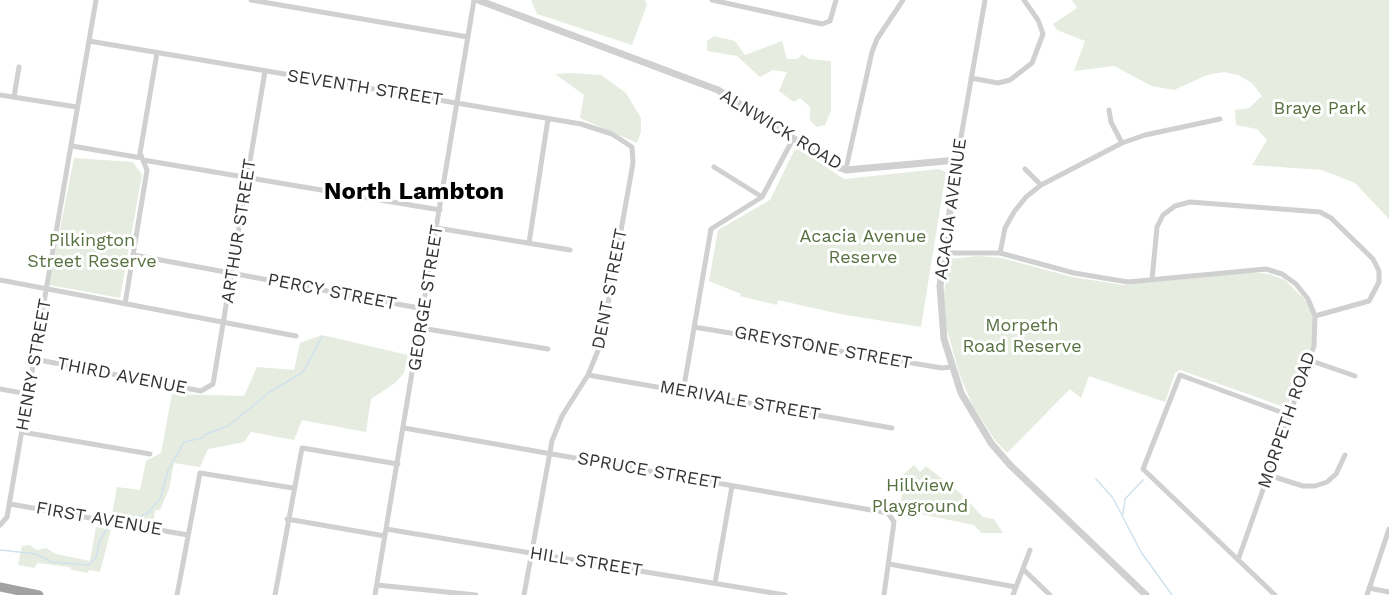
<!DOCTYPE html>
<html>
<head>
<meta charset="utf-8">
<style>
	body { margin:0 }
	canvas { display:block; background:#fff }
</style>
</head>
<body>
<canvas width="1389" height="595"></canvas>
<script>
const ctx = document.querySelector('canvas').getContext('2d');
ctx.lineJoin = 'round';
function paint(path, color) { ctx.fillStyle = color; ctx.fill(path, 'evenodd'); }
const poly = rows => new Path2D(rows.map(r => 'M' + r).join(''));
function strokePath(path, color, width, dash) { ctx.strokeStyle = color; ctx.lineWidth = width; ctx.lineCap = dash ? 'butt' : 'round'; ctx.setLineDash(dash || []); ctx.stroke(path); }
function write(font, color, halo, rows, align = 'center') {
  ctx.font = font + ' "Work Sans",sans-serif'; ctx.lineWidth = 6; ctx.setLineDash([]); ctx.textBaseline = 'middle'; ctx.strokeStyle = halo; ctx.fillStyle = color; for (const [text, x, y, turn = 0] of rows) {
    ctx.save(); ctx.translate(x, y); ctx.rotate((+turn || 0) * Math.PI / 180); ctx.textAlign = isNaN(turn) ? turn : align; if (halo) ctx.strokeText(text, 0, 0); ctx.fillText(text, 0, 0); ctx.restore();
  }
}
const green = poly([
	[531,0,645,0,647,5,632,45,537,14],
	[1072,0,1389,0,1389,219,1355,183,1322,170,1252,165,1267,140,1257,129,1236,125,1235,110,1249,108,1262,96,1252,83,1238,75,1224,72,1207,75,1174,90,1152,86,1114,66,1074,71,1085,41,1057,30,1053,24,1077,8],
	[714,36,735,41,745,55,782,41,787,59,798,59,802,54,809,59,831,61,831,111,825,125,817,127,810,121,810,107,800,98,794,102,779,91,787,72,773,70,760,77,737,56,707,51,707,41],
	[571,73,601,75,626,93,641,118,641,132,637,143,580,118,584,95,555,74],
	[799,149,844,179,939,169,946,172,921,327,840,314,778,300,777,305,740,296,741,294,709,281,718,230,770,200,794,151],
	[74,158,133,162,142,175,120,298,49,285],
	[978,256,1002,258,1072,277,1124,285,1253,272,1269,274,1285,280,1306,301,1312,311,1314,328,1312,345,1287,408,1180,370,1175,373,1165,402,1089,376,1081,398,1070,389,1007,453,994,439,973,406,960,376,946,326,944,293,949,259],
	[322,335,408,355,404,373,395,383,371,399,366,432,302,420,294,440,251,432,244,442,208,449,200,467,174,463,169,489,160,510,155,510,153,523,112,514,117,487,140,490,146,461,161,453,172,394,244,396,257,367,294,370,300,343],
	[914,465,920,472,926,466,959,492,983,517,994,519,1003,533,981,533,974,525,900,510,904,474],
	[96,527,111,530,100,572,89,570,88,573,72,570,69,567,38,563,34,568,18,565,22,546,30,545,37,550,46,548,56,554,90,561]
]);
const stream = poly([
	[1096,479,1113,498,1141,552,1172,595],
	[1123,514,1125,499,1143,480],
	[134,518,148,513,161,497,168,470,184,442,202,438,206,434,228,426,270,392,303,372,322,337],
	[1,550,36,554,52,562,89,565,96,557,100,540,109,526]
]);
const minor = poly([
	[251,0,468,37],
	[712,0,822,24,830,21,836,0],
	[89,41,581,124,612,134,632,147,633,163,601,343,588,375,562,416,552,441,524,595],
	[971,78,998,83,1010,80,1032,63,1043,34,1038,20,1024,0],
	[0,95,77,107],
	[14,97,19,67],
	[1109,110,1111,122,1122,143],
	[72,146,142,158],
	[143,160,440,210],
	[957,160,985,0],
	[847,164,872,52,877,39,903,0],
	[714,167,762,197],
	[1025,169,1041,185],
	[437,228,570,250],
	[529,243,548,119],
	[942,253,1000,253,1074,273,1128,282,1266,269,1282,274,1296,284,1308,299,1315,316,1314,346,1238,560],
	[1000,253,1005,228,1014,212,1026,197,1041,185,1122,143,1145,135,1220,119],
	[134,255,424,309],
	[0,280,296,336],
	[1152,280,1157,227,1163,215,1175,206,1190,202,1320,212,1331,218,1373,259,1379,271,1379,282,1369,301,1315,316],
	[125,304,147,170,140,153,157,53],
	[694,327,942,368,951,367],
	[421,328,548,349],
	[34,359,201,391,213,384,265,71],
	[1309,360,1355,376],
	[588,375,892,428],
	[0,389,28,394],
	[683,392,711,229,762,197,793,139],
	[404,428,888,513,894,522,884,595],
	[22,432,150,454],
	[1268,475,1303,486,1315,486,1327,482,1336,474,1345,455],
	[10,504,188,535],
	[287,519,385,536],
	[0,525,7,517,96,0],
	[386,529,785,595],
	[889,564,1016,587],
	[1023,569,1050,595],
	[715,583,732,486],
	[377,585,476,595],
	[1369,588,1389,592],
	[177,595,200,473,293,488],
	[275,595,302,448,398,464],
	[375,595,474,0],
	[1013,595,1030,550],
	[1275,595,1143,469,1180,375,1289,415],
	[1367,595,1389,529]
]);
const tertiary = poly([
	[478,0,718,90,836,166,846,170,957,160,940,286,944,339,961,393,991,443,1010,465,1146,595]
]);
const trunk = poly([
	[0,587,39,595]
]);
const streetNames = [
	["SEVENTH STREET",365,88,9],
	["ALNWICK ROAD",781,130,31],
	["ACACIA AVENUE",951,209,-82],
	["ARTHUR STREET",239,231,-81],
	["DENT STREET",610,289,-79],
	["PERCY STREET",332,292,11],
	["GEORGE STREET",426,298,-81],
	["GREYSTONE STREET",823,348,10],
	["HENRY STREET",34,365,-80],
	["THIRD AVENUE",122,376,11],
	["MERIVALE STREET",740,401,10],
	["MORPETH ROAD",1287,420,-71],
	["SPRUCE STREET",649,471,10],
	["FIRST AVENUE",99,519,10],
	["HILL STREET",586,562,9]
];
const parkNames = [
	["Braye Park",1320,109],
	["Acacia Avenue",863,237],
	["Reserve",863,258],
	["Pilkington",92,241],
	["Street Reserve",92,262],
	["Morpeth",1022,326],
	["Road Reserve",1022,347],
	["Hillview",920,486],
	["Playground",920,507]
];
const districtNames = [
	["North Lambton",414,192]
];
paint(green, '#e6ecdf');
strokePath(stream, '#cfe2ee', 1.5);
strokePath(minor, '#d0d0d0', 5);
strokePath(tertiary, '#d0d0d0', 7);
strokePath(trunk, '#a2a2a2', 9);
write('18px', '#333', '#fff', streetNames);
write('18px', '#56703f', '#fff', parkNames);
write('bold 24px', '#000', '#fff', districtNames);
</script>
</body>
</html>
